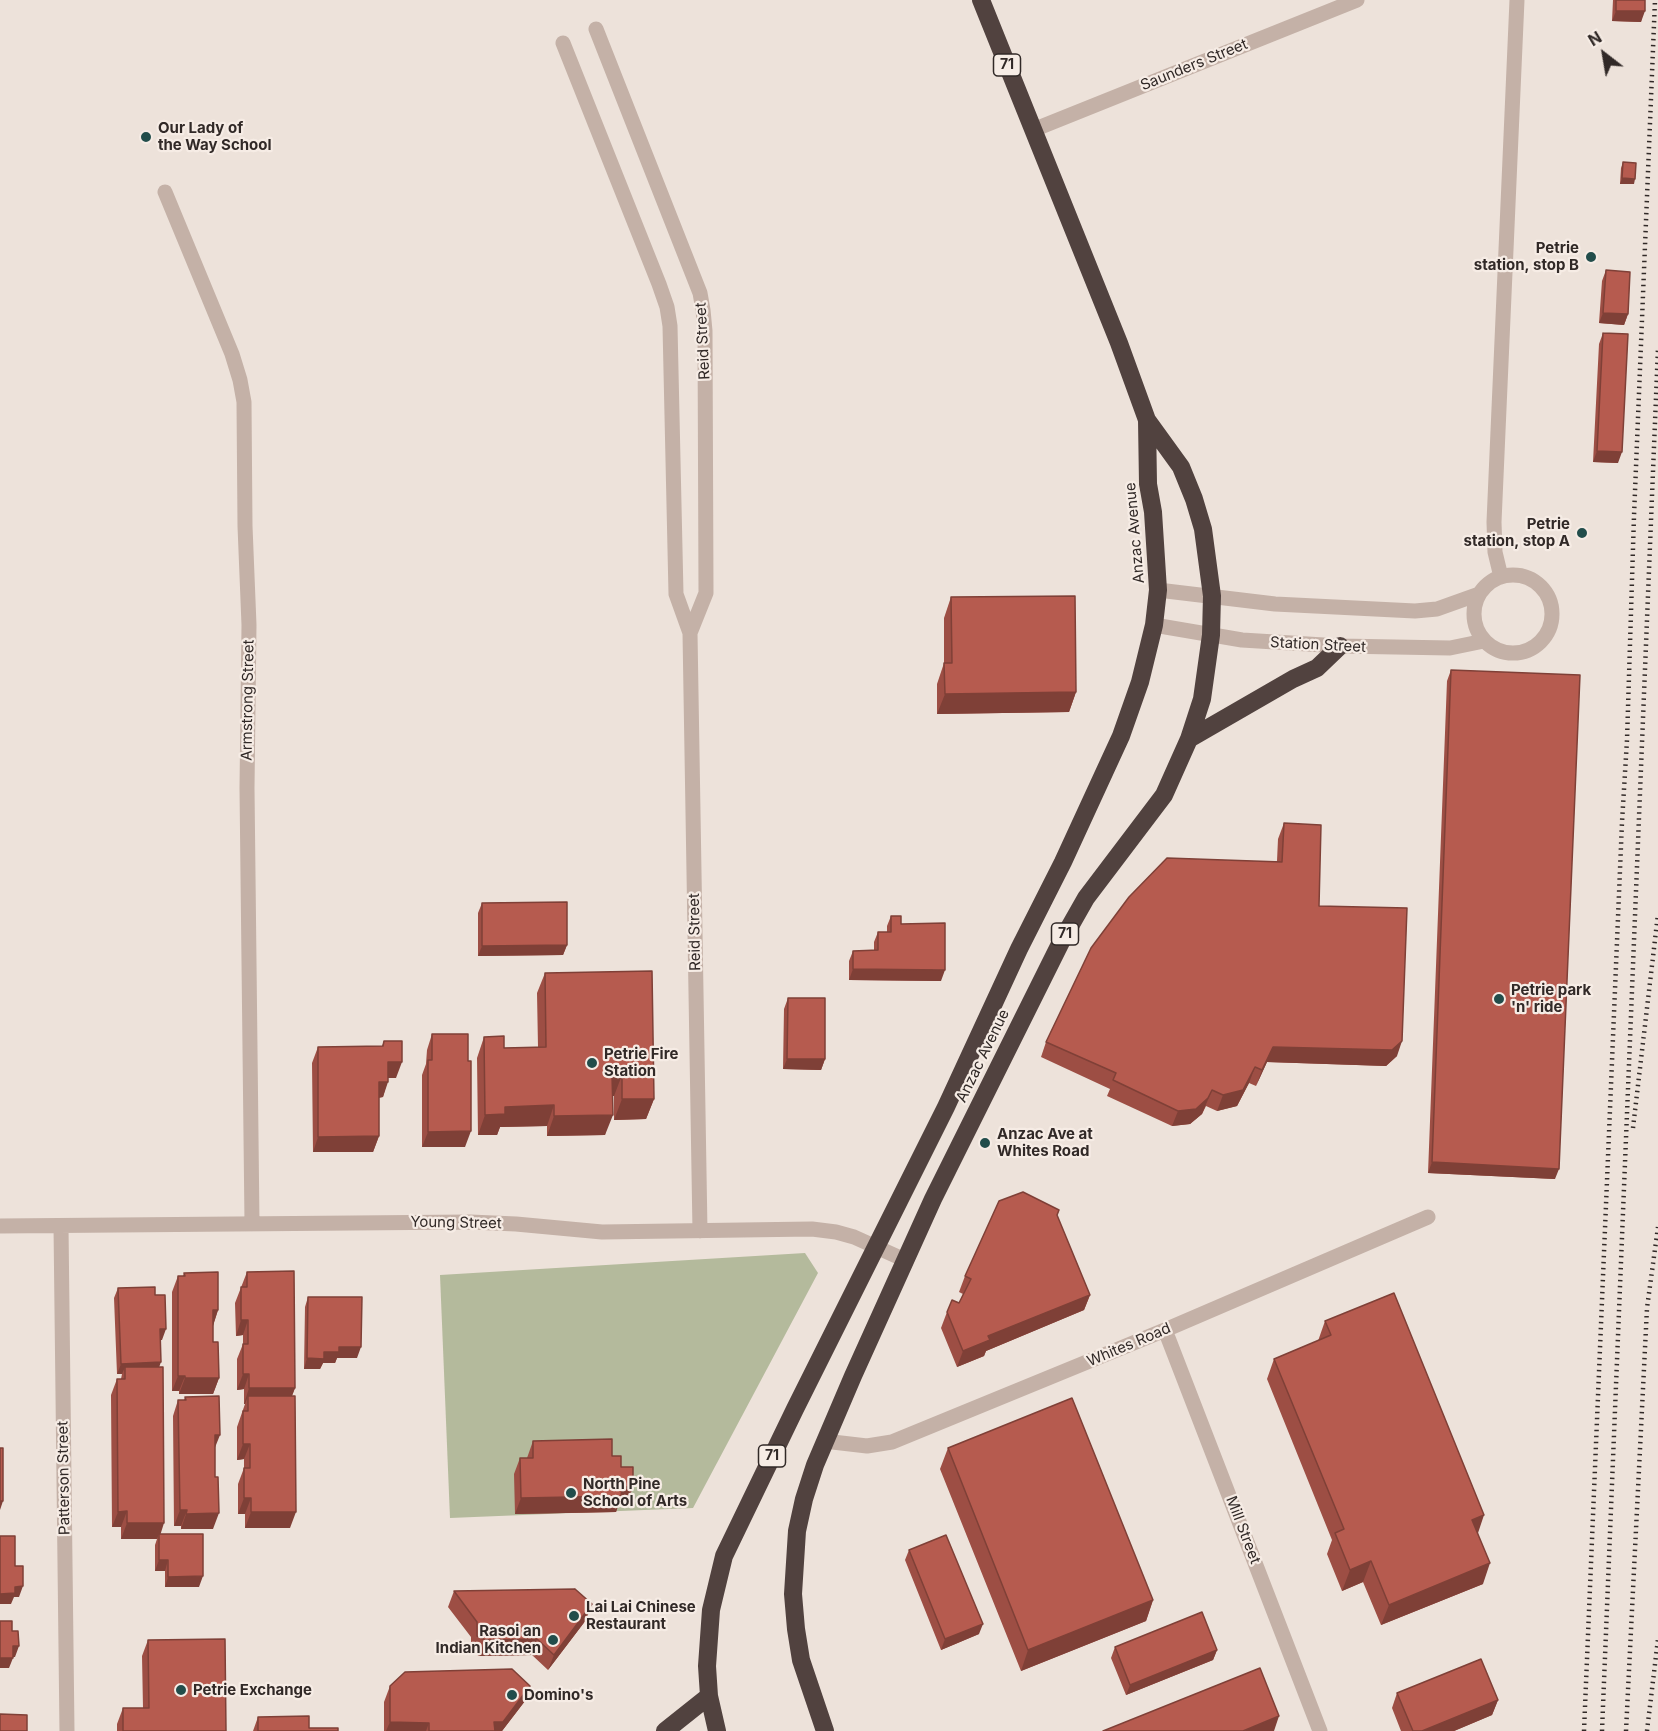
<!DOCTYPE html>
<html>
<head>
<meta charset="utf-8">
<style>
	body { margin:0 }
	#map { position:relative; width:1658px; height:1731px; overflow:hidden; background:#ede2da; font-family:Inter,sans-serif }
	canvas { display:block }
	.north { position:absolute; left:1574px; top:24px; width:60px; height:60px; -webkit-text-stroke:4px #f6ece5; paint-order:stroke; rotate:329deg; font-size:16px; font-weight:700; line-height:24px; text-align:center; color:#312927 }
	.north::after { content:''; display:block; margin:auto; width:21px; height:27px; background:#312927; clip-path:polygon(50% 0,100% 100%,50% 72%,0 100%) }
</style>
</head>
<body>
<div id="map">
<canvas width="1658" height="1731"></canvas>
<div class="north">N</div>
</div>
<script>
const ctx = document.querySelector('canvas').getContext('2d');
ctx.lineJoin = 'round';
function paint(path, color) { ctx.fillStyle = color; ctx.fill(path, 'evenodd'); }
const poly = rows => new Path2D(rows.map(r => 'M' + r).join(''));
function strokePath(path, color, width, dash) { ctx.strokeStyle = color; ctx.lineWidth = width; ctx.lineCap = dash ? 'butt' : 'round'; ctx.setLineDash(dash || []); ctx.stroke(path); }
function write(font, color, halo, rows, align = 'center') {
  ctx.font = font + ' Inter,sans-serif'; ctx.lineWidth = 4.5; ctx.setLineDash([]); ctx.textBaseline = 'middle'; ctx.strokeStyle = halo; ctx.fillStyle = color; for (const [text, x, y, turn = 0] of rows) {
    ctx.save(); ctx.translate(x, y); ctx.rotate((+turn || 0) * Math.PI / 180); ctx.textAlign = isNaN(turn) ? turn : align; if (halo) ctx.strokeText(text, 0, 0); ctx.fillText(text, 0, 0); ctx.restore();
  }
}
const green = poly([
	[805,1253,818,1273,693,1508,450,1518,440,1275]
]);
const minor = poly([
	[596,29,700,293,703,310,705,331,706,593,690,633],
	[563,43,659,284,667,307,670,326,676,594,690,633,700,1231],
	[1033,130,1357,0],
	[165,192,232,354,240,380,244,402,245,526,249,625,247,788,252,1223],
	'1474 614a39 39 0 1 1 78 0a39 39 0 1 1-78 0Z',
	[1501,577,1495,552,1494,522,1517,0],
	[1158,590,1275,604,1415,611,1437,609,1479,594],
	[1154,625,1242,640,1340,646,1450,648,1484,641],
	[0,1226,470,1222,516,1224,602,1232,812,1229,836,1232,854,1237,905,1260],
	[61,1226,67,1731],
	[1165,1330,1320,1731],
	[824,1441,867,1446,892,1442,1165,1330,1428,1217]
]);
const highway = poly([
	[1189,739,1293,679,1317,668,1340,646],
	[665,1731,709,1696],
	[717,1731,709,1696,707,1666,711,1610,724,1556,795,1409,946,1107,1019,949,1063,862,1121,736,1140,682,1154,625,1158,590,1153,512,1148,484,1147,420],
	[825,1731,801,1660,796,1629,793,1594,797,1531,804,1499,815,1465,853,1376,933,1199,1061,942,1086,898,1164,795,1189,739,1202,699,1211,635,1212,596,1203,529,1194,499,1181,467,1147,420,1119,343,981,0]
]);
const rail = poly([
	[1633,1128,1658,914],
	[1584,1731,1622,822,1627,740,1634,516,1655,0],
	[1602,1731,1658,348],
	[1626,1731,1647,1308,1658,1227],
	[1647,1731,1658,1639]
]);
const wall = poly([
	[1613,0,1645,0,1641,22,1612,21],
	[1623,162,1634,184,1620,184,1621,168],
	[1606,270,1628,314,1624,325,1599,323,1602,281],
	[1603,333,1618,463,1593,462,1599,344],
	[951,597,1076,692,1069,712,937,714,937,684,944,663,944,618],
	[1451,670,1555,1179,1428,1173,1447,681],
	[1284,823,1319,906,1397,1056,1386,1066,1267,1062,1256,1086,1249,1083,1237,1106,1217,1111,1206,1106,1202,1114,1190,1124,1172,1126,1107,1096,1110,1089,1041,1057,1046,1042,1277,861,1278,839],
	[482,903,567,945,563,955,478,956,478,913],
	[891,916,901,924,941,981,849,980,849,961,853,951,874,950,874,942,878,932,887,932,887,926],
	[545,973,654,1099,646,1119,614,1120,614,1096,612,1096,605,1135,547,1136,547,1126,500,1127,497,1135,478,1135,477,1058,484,1037,504,1048,538,1047,537,993],
	[788,998,825,1059,821,1070,783,1069,784,1009],
	[432,1034,468,1061,465,1147,422,1147,422,1075,426,1064,427,1050],
	[384,1041,396,1078,388,1078,383,1097,379,1098,379,1136,373,1152,313,1152,312,1063,318,1047,382,1046],
	[1059,1210,1057,1216,1090,1295,1084,1310,986,1351,984,1356,957,1367,941,1328,947,1312,959,1303,963,1294,959,1292,965,1276],
	[247,1272,295,1388,292,1396,290,1528,245,1528,245,1514,238,1514,238,1484,244,1468,244,1459,237,1460,237,1427,245,1404,244,1404,244,1389,237,1390,237,1359,243,1344,243,1335,236,1336,235,1303],
	[184,1273,218,1310,213,1325,213,1342,219,1378,213,1394,179,1394,179,1391,172,1391,172,1292,178,1276,183,1276],
	[118,1288,155,1295,162,1340,160,1340,159,1367,160,1534,199,1587,165,1587,165,1571,155,1571,155,1545,157,1539,121,1539,121,1527,112,1527,111,1395,117,1379,121,1379,122,1374,117,1374,114,1298],
	[308,1297,357,1358,337,1358,335,1363,323,1363,320,1369,304,1369,305,1307],
	[1325,1321,1478,1533,1483,1584,1381,1625,1363,1582,1342,1591,1327,1554,1332,1540,1267,1379,1274,1359,1318,1341],
	[185,1397,215,1448,213,1529,181,1529,181,1526,174,1526,173,1416,178,1400,184,1400],
	[533,1441,612,1456,621,1467,633,1487,627,1503,619,1503,616,1512,515,1514,514,1474,520,1458,527,1458],
	[948,1448,1153,1600,1146,1621,1021,1671,940,1469],
	[909,1550,979,1634,941,1650,905,1560],
	[454,1591,586,1620,548,1670,532,1655,479,1656,471,1651,471,1637,448,1607],
	[148,1640,226,1731,117,1731,117,1724,123,1708,143,1708,142,1656],
	[1115,1647,1217,1650,1213,1660,1126,1695,1111,1658],
	[390,1686,530,1686,525,1701,502,1731,384,1731,384,1702],
	[1397,1693,1498,1700,1492,1715,1454,1731,1401,1731,1392,1708],
	[258,1717,309,1728,338,1731,253,1731]
]);
const shadedWall = poly([
	[1616,11,1645,11,1641,22,1612,21],
	[1622,178,1635,179,1634,184,1620,184],
	[1603,313,1628,314,1624,325,1599,323],
	[1597,451,1622,452,1618,463,1593,462],
	[1076,692,1069,712,937,714,945,694],
	[567,945,563,955,478,956,482,946],
	[853,969,945,970,941,981,849,980],
	[1402,1041,1397,1056,1386,1066,1267,1062,1256,1086,1262,1070,1273,1047],
	[787,1059,825,1059,821,1070,783,1069],
	[388,1062,402,1062,396,1078,383,1078],
	[1255,1067,1249,1083,1237,1106,1217,1111,1223,1095],
	[612,1075,622,1075,614,1096,604,1096],
	[379,1082,388,1082,383,1097,373,1098],
	[1212,1090,1202,1114,1190,1124,1172,1126,1178,1111],
	[622,1099,654,1099,646,1119,614,1120],
	[554,1105,547,1126,500,1127,497,1135,478,1135,485,1115,505,1107],
	[613,1115,605,1135,547,1136,554,1116],
	[471,1131,465,1147,422,1147,428,1132],
	[379,1136,373,1152,313,1152,318,1137],
	[1432,1162,1559,1169,1555,1179,1428,1173],
	[1090,1295,1084,1310,986,1351,984,1356,957,1367,963,1351,988,1336],
	[213,1310,218,1310,213,1326],
	[241,1320,248,1320,243,1335,236,1336],
	[160,1329,166,1329,162,1340,156,1340],
	[339,1347,361,1347,357,1358,337,1358,335,1363,323,1363,320,1369,304,1369,307,1358],
	[161,1362,157,1373,125,1367,122,1374,117,1374,121,1364],
	[243,1374,249,1374,244,1389,237,1390],
	[178,1376,185,1376,179,1391,172,1391],
	[185,1378,219,1378,213,1394,179,1394],
	[249,1388,295,1388,289,1403,248,1396,245,1404,244,1404],
	[215,1435,220,1435,214,1450],
	[243,1444,250,1444,244,1459,237,1460],
	[622,1487,633,1487,627,1503,619,1503,616,1512,515,1514,521,1498],
	[244,1498,251,1498,245,1514,238,1514],
	[0,1501,3,1501,0,1510],
	[180,1510,187,1510,181,1526,174,1526],
	[127,1511,121,1527,112,1527,118,1512],
	[251,1512,296,1512,290,1528,245,1528],
	[219,1513,213,1529,181,1529,186,1514],
	[1484,1515,1477,1536,1472,1520],
	[127,1523,164,1523,159,1539,159,1534,157,1539,121,1539],
	[159,1560,168,1560,165,1571,155,1571],
	[1371,1561,1363,1582,1342,1591,1350,1570],
	[1490,1563,1483,1584,1381,1625,1389,1605],
	[203,1576,199,1587,165,1587,168,1577],
	[23,1586,19,1597,14,1597,11,1604,0,1604,0,1594,15,1587],
	[1153,1600,1146,1621,1021,1671,1028,1650],
	[592,1604,586,1620,548,1670,554,1655],
	[983,1624,979,1634,941,1650,945,1639],
	[537,1639,532,1655,479,1656,485,1640],
	[13,1646,19,1646,15,1657,9,1657],
	[1217,1650,1213,1660,1126,1695,1130,1685],
	[0,1658,13,1658,9,1668,0,1668],
	[530,1686,525,1701,502,1731,491,1731,494,1722],
	[1498,1700,1492,1715,1454,1731,1422,1731],
	[1279,1716,1274,1731,1243,1731],
	[390,1722,429,1723,426,1731,386,1731]
]);
const building = poly([
	[1616,0,1645,0,1645,11,1616,11,1616,0],
	[1623,162,1636,163,1635,179,1622,178,1623,162],
	[1606,270,1630,272,1628,314,1603,313,1606,270],
	[1603,333,1628,334,1622,452,1597,451,1603,333],
	[1075,596,1076,692,945,694,944,663,952,663,951,597,1075,596],
	[1451,670,1580,675,1559,1169,1432,1162,1451,670],
	[1284,823,1321,825,1319,906,1407,908,1402,1041,1392,1050,1273,1047,1262,1070,1255,1067,1243,1090,1223,1095,1212,1090,1208,1098,1196,1109,1178,1111,1113,1080,1116,1073,1046,1042,1091,948,1129,897,1167,858,1282,862,1284,823],
	[567,902,567,945,482,946,482,903,567,902],
	[891,916,901,916,901,924,945,923,945,970,853,969,853,951,878,950,878,932,891,932,891,916],
	[652,971,654,1099,622,1099,622,1075,612,1075,613,1115,554,1116,554,1105,505,1107,505,1114,485,1115,484,1037,504,1036,504,1048,546,1047,545,973,652,971],
	[788,998,825,998,825,1059,787,1059,788,998],
	[432,1034,468,1034,468,1061,471,1061,471,1131,428,1132,428,1060,432,1060,432,1034],
	[384,1041,402,1041,402,1062,388,1062,388,1082,379,1082,379,1136,318,1137,318,1047,383,1046,384,1041],
	[1023,1192,1059,1210,1057,1215,1090,1295,988,1336,990,1340,963,1351,947,1312,952,1300,959,1303,971,1279,965,1276,999,1201,1023,1192],
	[294,1271,295,1388,249,1388,249,1374,243,1374,243,1344,248,1344,248,1320,241,1320,241,1287,247,1287,247,1272,294,1271],
	[218,1272,218,1310,213,1310,213,1342,218,1342,219,1378,185,1378,185,1376,178,1376,178,1276,185,1276,184,1273,218,1272],
	[155,1287,155,1295,165,1295,166,1329,160,1329,161,1362,121,1364,118,1288,155,1287],
	[1394,1293,1484,1515,1472,1520,1490,1563,1389,1605,1371,1561,1350,1570,1335,1533,1344,1529,1274,1359,1331,1335,1325,1321,1394,1293],
	[308,1297,362,1297,361,1347,339,1347,339,1352,324,1352,324,1359,307,1358,308,1297],
	[125,1367,163,1367,164,1523,127,1523,127,1511,118,1512,117,1379,125,1379,125,1367],
	[219,1396,220,1435,215,1435,215,1477,218,1477,219,1513,186,1514,187,1510,180,1510,178,1400,186,1400,185,1397,219,1396],
	[248,1396,295,1396,296,1512,251,1512,251,1498,244,1498,244,1468,250,1468,250,1444,243,1444,243,1411,248,1411,248,1396],
	[1072,1398,1153,1600,1028,1650,948,1448,1072,1398],
	[612,1439,612,1456,621,1456,621,1467,633,1467,633,1487,622,1487,621,1496,521,1498,520,1458,533,1458,533,1441,612,1439],
	[0,1448,3,1448,3,1501,0,1501,0,1448],
	[159,1534,203,1534,203,1576,168,1577,168,1560,159,1560,159,1534],
	[946,1535,983,1624,945,1639,909,1550,946,1535],
	[0,1536,15,1536,15,1566,23,1566,23,1586,15,1587,15,1593,0,1594,0,1536],
	[575,1589,592,1604,554,1655,537,1639,485,1640,477,1636,477,1622,454,1591,575,1589],
	[1202,1612,1217,1650,1130,1685,1115,1647,1202,1612],
	[0,1621,12,1621,12,1631,18,1631,19,1646,13,1646,13,1658,0,1658,0,1621],
	[225,1639,226,1731,123,1731,123,1708,149,1708,148,1640,225,1639],
	[1481,1659,1498,1700,1422,1731,1413,1731,1397,1693,1481,1659],
	[1260,1668,1279,1716,1243,1731,1103,1731,1260,1668],
	[512,1669,530,1686,503,1722,494,1722,495,1731,429,1731,429,1723,390,1722,390,1686,405,1672,512,1669],
	[0,1714,27,1715,27,1731,0,1731,0,1714],
	[309,1716,309,1728,338,1728,338,1731,258,1731,258,1717,309,1716]
]);
const markers = [
	[146,137,6,"#224d4b"],
	[1591,257,6,"#224d4b"],
	[1582,533,6,"#224d4b"],
	[1499,999,6,"#224d4b"],
	[592,1063,6,"#224d4b"],
	[985,1143,6,"#224d4b"],
	[571,1493,6,"#224d4b"],
	[574,1616,6,"#224d4b"],
	[553,1640,6,"#224d4b"],
	[181,1690,6,"#224d4b"],
	[512,1695,6,"#224d4b"]
];
const shields = [
	[1007,65,27],
	[1065,934,27],
	[772,1456,27]
];
const shieldNames = [
	["71",1007,65],
	["71",1065,934],
	["71",772,1456]
];
const streetNames = [
	["Saunders Street",1194,65,-22],
	["Reid Street",703,341,-93],
	["Anzac Avenue",1135,533,-95],
	["Station Street",1318,645,3],
	["Armstrong Street",248,700,-89],
	["Reid Street",695,932,-91],
	["Anzac Avenue",983,1056,-64],
	["Young Street",456,1223,1],
	["Whites Road",1129,1345,-23],
	["Patterson Street",64,1478,-91],
	["Mill Street",1243,1530,69]
];
const poiNames = [
	["Our Lady of",158,128],
	["the Way School",158,145],
	["Petrie",1579,248,"right"],
	["station, stop B",1579,265,"right"],
	["Petrie",1570,524,"right"],
	["station, stop A",1570,541,"right"],
	["Petrie park",1511,990],
	["'n' ride",1511,1007],
	["Petrie Fire",604,1054],
	["Station",604,1071],
	["Anzac Ave at",997,1134],
	["Whites Road",997,1151],
	["North Pine",583,1484],
	["School of Arts",583,1501],
	["Lai Lai Chinese",586,1607],
	["Restaurant",586,1624],
	["Rasoi an",541,1631,"right"],
	["Indian Kitchen",541,1648,"right"],
	["Petrie Exchange",193,1690],
	["Domino's",524,1695]
];
paint(green, '#b4ba9c');
strokePath(minor, '#c4b1a7', 15);
strokePath(highway, '#51423f', 18);
strokePath(rail, '#312927', 4.5, [1.5, 4.5]);
paint(wall, '#9d4e44');
paint(shadedWall, '#7f4037');
paint(building, '#b65b4f');
strokePath(building, '#7f4037', 1.5);
for (const [x, y, r, color] of markers) { const dot = new Path2D(); dot.arc(x, y, r, 0, 2 * Math.PI); ctx.fillStyle = color; ctx.fill(dot); strokePath(dot, '#f6ece5', 2); }
for (const [x, y, w] of shields) { const box = new Path2D(); box.roundRect(x - w / 2, y - 11, w, 22, 4.5); ctx.fillStyle = '#f6ece5'; ctx.fill(box); strokePath(box, '#312927', 1.5); }
write('bold 14px', '#312927', null, shieldNames);
write('15px', '#312927', '#f6ece5', streetNames);
write('bold 15px', '#312927', '#f6ece5', poiNames, 'left');
</script>
</body>
</html>
